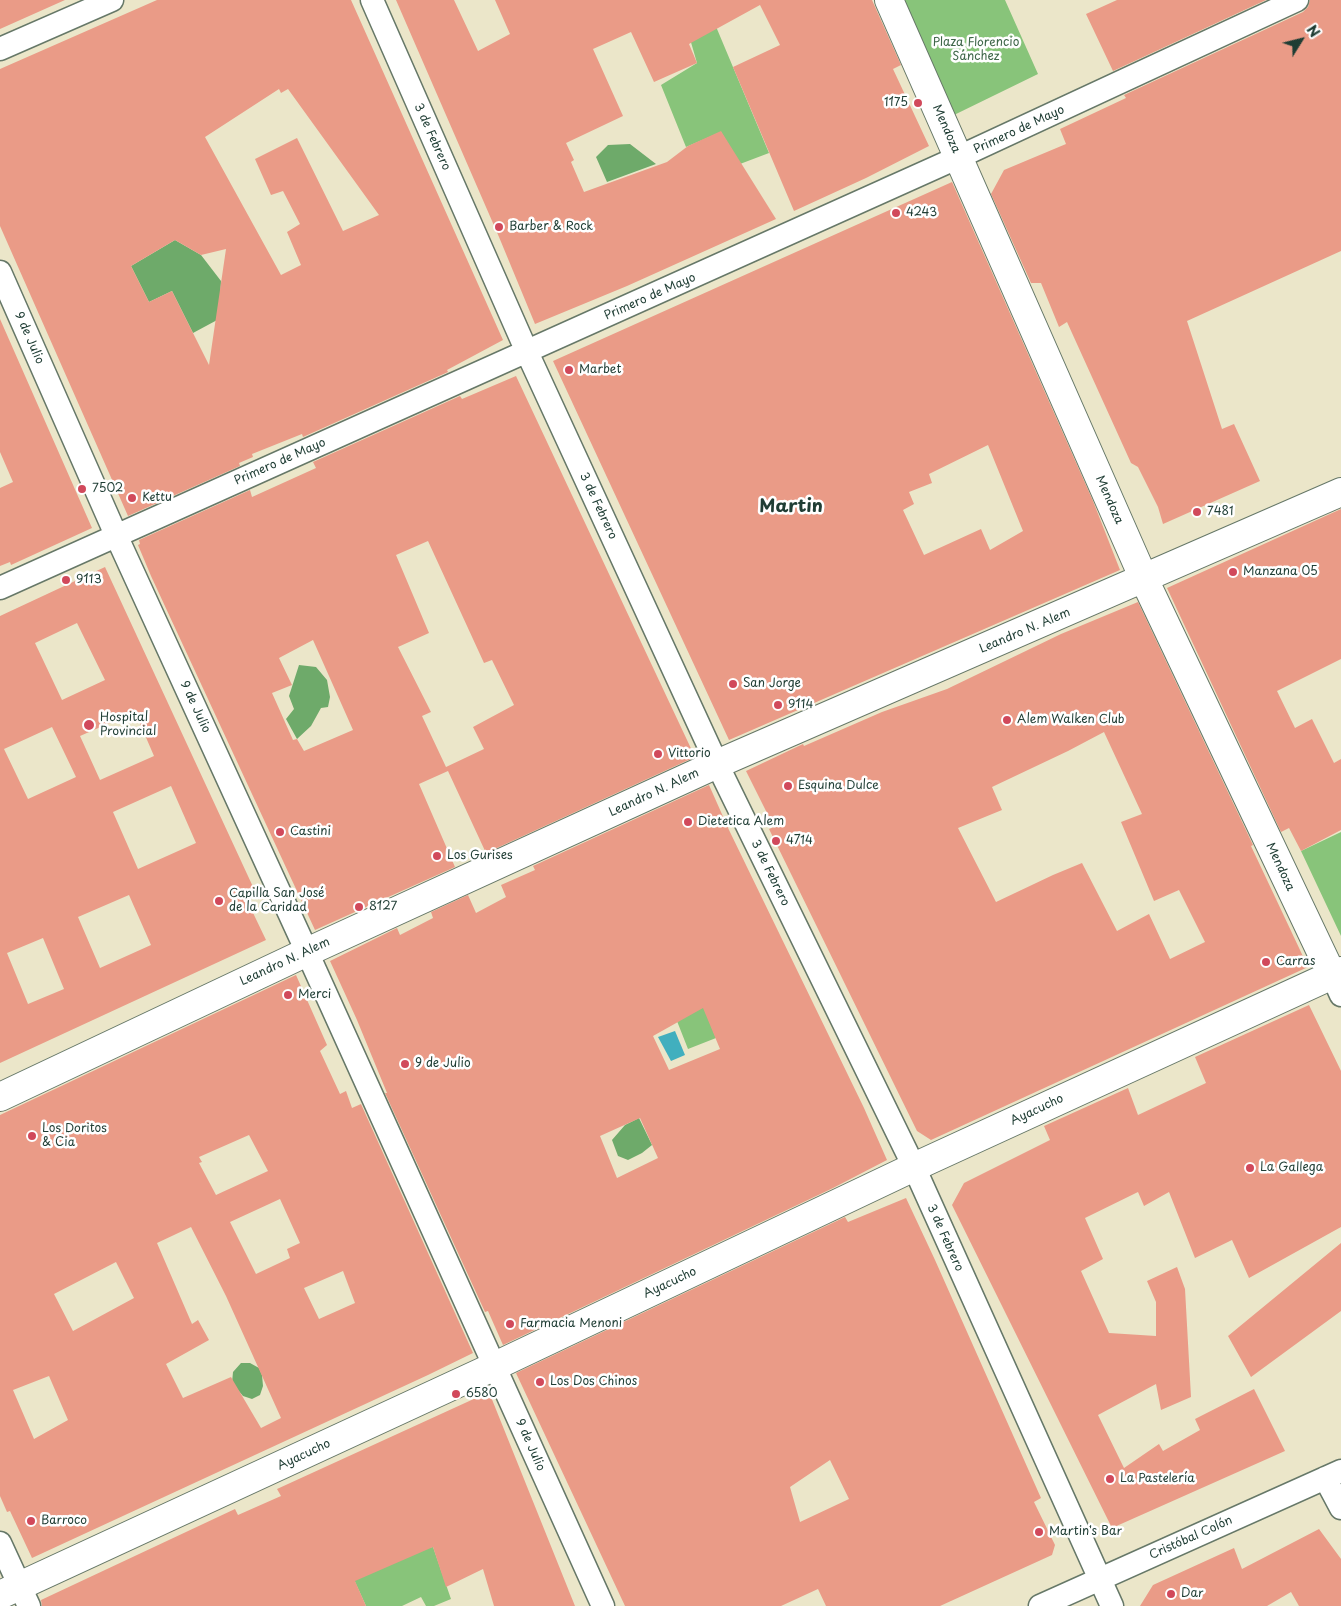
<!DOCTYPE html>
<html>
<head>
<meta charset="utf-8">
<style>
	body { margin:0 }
	#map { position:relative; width:1341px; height:1606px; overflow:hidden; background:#ebe6c9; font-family:"Playpen Sans",sans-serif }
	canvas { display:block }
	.north { position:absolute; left:1276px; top:15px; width:50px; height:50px; -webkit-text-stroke:4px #fff; paint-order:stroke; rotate:54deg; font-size:14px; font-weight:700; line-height:20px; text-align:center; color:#1f3d34 }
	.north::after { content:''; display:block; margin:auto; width:18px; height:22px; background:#1f3d34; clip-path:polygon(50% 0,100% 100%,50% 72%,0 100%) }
</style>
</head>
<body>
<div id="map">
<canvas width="1341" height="1606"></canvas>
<div class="north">N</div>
</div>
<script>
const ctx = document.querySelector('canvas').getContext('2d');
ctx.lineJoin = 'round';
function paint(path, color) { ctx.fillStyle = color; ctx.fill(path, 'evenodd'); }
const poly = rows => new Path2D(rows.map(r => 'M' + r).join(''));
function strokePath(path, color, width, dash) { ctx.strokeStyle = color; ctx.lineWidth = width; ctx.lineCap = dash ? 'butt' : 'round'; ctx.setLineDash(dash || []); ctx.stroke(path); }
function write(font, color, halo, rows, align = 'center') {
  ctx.font = font + ' "Playpen Sans",sans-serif'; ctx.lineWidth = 5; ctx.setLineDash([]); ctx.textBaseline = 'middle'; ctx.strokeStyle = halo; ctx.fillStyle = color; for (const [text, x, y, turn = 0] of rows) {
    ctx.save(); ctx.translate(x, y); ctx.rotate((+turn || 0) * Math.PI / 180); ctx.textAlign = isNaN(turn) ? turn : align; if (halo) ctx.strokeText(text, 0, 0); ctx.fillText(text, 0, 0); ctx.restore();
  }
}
const green = poly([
	[904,0,1005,0,1038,74,954,115],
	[712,17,769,153,740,164,721,132,686,147,661,85,697,63,688,32],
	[1341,832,1341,936,1301,851],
	[674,931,716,1038,688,1049,645,940],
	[433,1547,451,1599,434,1606,426,1606,421,1597,402,1606,366,1606,346,1562]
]);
const forest = poly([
	[630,144,656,164,607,182,596,157,608,145],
	[175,240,201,255,221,281,219,319,193,333,172,291,149,302,131,266],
	[299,665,316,667,327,680,330,697,328,707,321,708,311,726,297,739,286,719,294,709,289,696],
	[639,1118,652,1145,642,1153,628,1160,618,1156,612,1140,625,1125],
	[241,1363,250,1363,259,1368,262,1375,263,1386,260,1395,252,1399,243,1396,232,1383,233,1372]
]);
const water = poly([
	[675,1031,685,1055,671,1061,658,1037]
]);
const building = poly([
	[0,0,65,0,0,29],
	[157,0,351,0,503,340,447,370,448,372,303,437,302,434,252,454,253,457,239,463,240,466,128,516,0,226,0,69],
	[279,89,281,93,288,89,379,215,343,231,297,138,255,159,271,195,283,191,300,224,287,232,301,265,281,275,205,137],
	[175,240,201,255,226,249,209,365,172,291,149,302,131,266],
	[396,0,454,0,478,51,510,34,495,0,872,0,901,65,893,69,929,146,866,178,794,211,733,67,780,45,760,5,689,44,697,63,654,82,631,32,593,49,623,116,566,143,574,160,571,162,584,192,667,162,688,146,721,131,776,219,627,286,535,324,499,237],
	[1117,0,1266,0,1113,71,1086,14],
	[1310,0,1341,0,1341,251,1187,321,1222,429,1234,424,1260,481,1163,524,1158,507,1138,467,1131,463,1067,322,1059,327,1041,283,1031,283,991,194,1004,170,1066,144,1060,129,1126,98,1124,95,1303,12,1308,7],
	[952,182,1093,501,1120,570,729,740,553,361],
	[988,445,1023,531,990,550,981,529,924,555,903,510,914,504,909,492,932,483,929,474],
	[0,319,92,528,11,565,10,562,0,566,0,488,13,482,0,452],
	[516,376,695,757,486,853,448,771,419,784,455,867,315,930,151,576,138,545,140,544,139,540,250,490,252,497,316,468,313,462,460,396,462,399],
	[428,541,484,663,492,660,514,705,473,727,484,749,446,767,422,716,431,712,398,647,429,633,396,555],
	[313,640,353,730,304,751,297,739,293,740,272,693,292,685,279,658],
	[1341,509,1341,659,1277,691,1295,728,1312,719,1334,763,1341,759,1341,830,1301,851,1289,828,1281,832,1167,588],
	[105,567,254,889,244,894,266,940,0,1063,0,616],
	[77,623,105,680,62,700,35,643],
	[135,712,154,756,100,780,80,736],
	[52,727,76,777,28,799,4,749],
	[171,786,196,843,138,869,113,812],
	[129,895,151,945,100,968,78,917],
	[43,938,64,989,28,1004,7,953],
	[1138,602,1253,845,1251,846,1308,967,931,1140,917,1131,769,829,774,827,746,771,803,744,804,746,882,712,947,689,1061,634],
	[1104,732,1142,814,1121,822,1154,901,1179,890,1205,942,1170,959,1149,914,1117,931,1082,863,1053,875,996,902,958,828,1002,810,992,787,1068,751],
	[709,785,729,830,864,1108,887,1160,833,1188,503,1345,488,1311,485,1312,385,1093,387,1093,357,1020,330,961,397,928,400,935,433,918,431,912,468,895,476,913,506,897,501,885,535,870,533,866],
	[703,1008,720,1049,669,1070,653,1036],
	[640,1118,658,1158,617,1178,600,1136],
	[296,975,327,1045,320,1051,340,1094,346,1091,352,1108,361,1104,473,1353,428,1375,32,1558,10,1511,7,1512,0,1496,0,1115],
	[249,1135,268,1171,216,1195,199,1163,202,1162,199,1157],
	[280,1199,300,1243,287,1249,290,1258,256,1274,230,1222],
	[191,1227,226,1296,281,1418,261,1428,231,1377,183,1398,166,1364,209,1340,198,1320,192,1324,157,1243],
	[116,1262,134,1298,73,1331,54,1294],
	[343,1271,355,1303,319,1319,304,1288],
	[49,1376,68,1420,34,1439,13,1390],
	[1309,1005,1341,1071,1341,1227,1249,1278,1232,1240,1195,1258,1169,1192,1144,1206,1138,1192,1085,1218,1103,1259,1081,1271,1109,1333,1156,1336,1156,1302,1147,1281,1177,1267,1185,1289,1191,1397,1161,1410,1156,1384,1098,1415,1124,1468,1159,1444,1163,1451,1200,1430,1195,1419,1254,1389,1285,1451,1112,1528,952,1205,964,1183,1050,1140,1044,1126,1128,1088,1138,1115,1206,1083,1195,1057],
	[906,1198,935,1260,1041,1498,1034,1502,1055,1545,1052,1555,940,1606,826,1606,818,1589,781,1606,625,1606,516,1373,845,1217,848,1222],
	[830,1460,849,1499,800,1522,790,1487],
	[1341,1243,1341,1311,1251,1377,1228,1336],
	[489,1392,575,1606,494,1606,483,1569,446,1587,433,1547,355,1581,366,1606,42,1606,41,1600,235,1509,238,1515,281,1496,277,1489],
	[1319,1529,1341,1559,1341,1606,1299,1606,1291,1592,1267,1606,1140,1606,1153,1585,1234,1548,1242,1569]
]);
const minor = poly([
	[372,0,527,352,717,764,914,1167,1112,1606],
	[0,49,112,0],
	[0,272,116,535,307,952,603,1606],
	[0,588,959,157,1297,0],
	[1332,975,1341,995],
	[1325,1478,1341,1508],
	[0,1543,29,1606],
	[1040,1606,1341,1471]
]);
const secondary = poly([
	[889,0,1144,579,1332,975],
	[0,1097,307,952,717,764,1341,492],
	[0,1595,495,1366,914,1167,1341,971]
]);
const markers = [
	[918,103,5,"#d1495b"],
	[896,213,5,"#d1495b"],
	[499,227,5,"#d1495b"],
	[569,370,5,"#d1495b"],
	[82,489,5,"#d1495b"],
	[132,498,5,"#d1495b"],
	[1197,512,5,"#d1495b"],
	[1233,572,5,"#d1495b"],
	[66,580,5,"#d1495b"],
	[733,684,5,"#d1495b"],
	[778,705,5,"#d1495b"],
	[1007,720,5,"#d1495b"],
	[89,725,6,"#d1495b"],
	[658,754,5,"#d1495b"],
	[788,786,5,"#d1495b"],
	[688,822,5,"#d1495b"],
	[280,832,5,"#d1495b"],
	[776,841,5,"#d1495b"],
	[437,856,5,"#d1495b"],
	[219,901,5,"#d1495b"],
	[359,907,5,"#d1495b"],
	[1266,962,5,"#d1495b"],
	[288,995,5,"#d1495b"],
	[405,1064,5,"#d1495b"],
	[32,1136,5,"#d1495b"],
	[1250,1168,5,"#d1495b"],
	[510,1324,5,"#d1495b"],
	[540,1382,5,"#d1495b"],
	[456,1394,5,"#d1495b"],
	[1110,1479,5,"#d1495b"],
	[31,1521,5,"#d1495b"],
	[1039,1532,5,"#d1495b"],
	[1171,1594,5,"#d1495b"]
];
const parkNames = [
	["Plaza Florencio",976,43],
	["Sánchez",976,57]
];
const poiNames = [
	["1175",908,103,"right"],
	["4243",906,213],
	["Barber & Rock",509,227],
	["Marbet",579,370],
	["7502",92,489],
	["Kettu",142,498],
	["7481",1207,512],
	["Manzana 05",1243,572],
	["9113",76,580],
	["San Jorge",743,684],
	["9114",788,705],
	["Hospital",100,718],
	["Provincial",100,732],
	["Alem Walken Club",1017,720],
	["Vittorio",668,754],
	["Esquina Dulce",798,786],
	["Dietetica Alem",698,822],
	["Castini",290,832],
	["4714",786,841],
	["Los Gurises",447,856],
	["Capilla San José",229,894],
	["de la Caridad",229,908],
	["8127",369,907],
	["Carras",1276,962],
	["Merci",298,995],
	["9 de Julio",415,1064],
	["Los Doritos",42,1129],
	["& Cia",42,1143],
	["La Gallega",1260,1168],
	["Farmacia Menoni",520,1324],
	["Los Dos Chinos",550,1382],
	["6580",466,1394],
	["La Pastelería",1120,1479],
	["Barroco",41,1521],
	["Martin's Bar",1049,1532],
	["Dar",1181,1594]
];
const streetNames = [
	["Mendoza",946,129,66],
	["Primero de Mayo",1019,130,-25],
	["3 de Febrero",432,137,66],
	["Primero de Mayo",650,297,-24],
	["9 de Julio",29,338,66],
	["Primero de Mayo",280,462,-24],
	["Mendoza",1109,500,66],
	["3 de Febrero",598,506,65],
	["Leandro N. Alem",1025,631,-23],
	["9 de Julio",195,707,65],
	["Leandro N. Alem",654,793,-25],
	["Mendoza",1280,867,65],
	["3 de Febrero",770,873,64],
	["Leandro N. Alem",285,962,-25],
	["Ayacucho",1037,1110,-25],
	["3 de Febrero",945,1238,66],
	["Ayacucho",670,1283,-25],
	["9 de Julio",530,1445,66],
	["Ayacucho",304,1455,-25],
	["Cristóbal Colón",1191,1538,-24]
];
const districtNames = [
	["Martin",791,507]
];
paint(green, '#88c47a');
paint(forest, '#6eaa6a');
paint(water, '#41afbe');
paint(building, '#ea9b87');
strokePath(minor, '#667868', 25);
strokePath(secondary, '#667868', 30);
strokePath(minor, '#fff', 22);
strokePath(secondary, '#fff', 28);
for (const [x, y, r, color] of markers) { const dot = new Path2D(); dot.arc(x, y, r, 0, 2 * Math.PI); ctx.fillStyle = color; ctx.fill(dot); strokePath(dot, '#fff', 2); }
write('12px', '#3e6649', '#fff', parkNames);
write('12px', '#1f3d34', '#fff', poiNames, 'left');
write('12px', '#1f3d34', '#fff', streetNames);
write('bold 18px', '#1f3d34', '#fff', districtNames);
</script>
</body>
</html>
